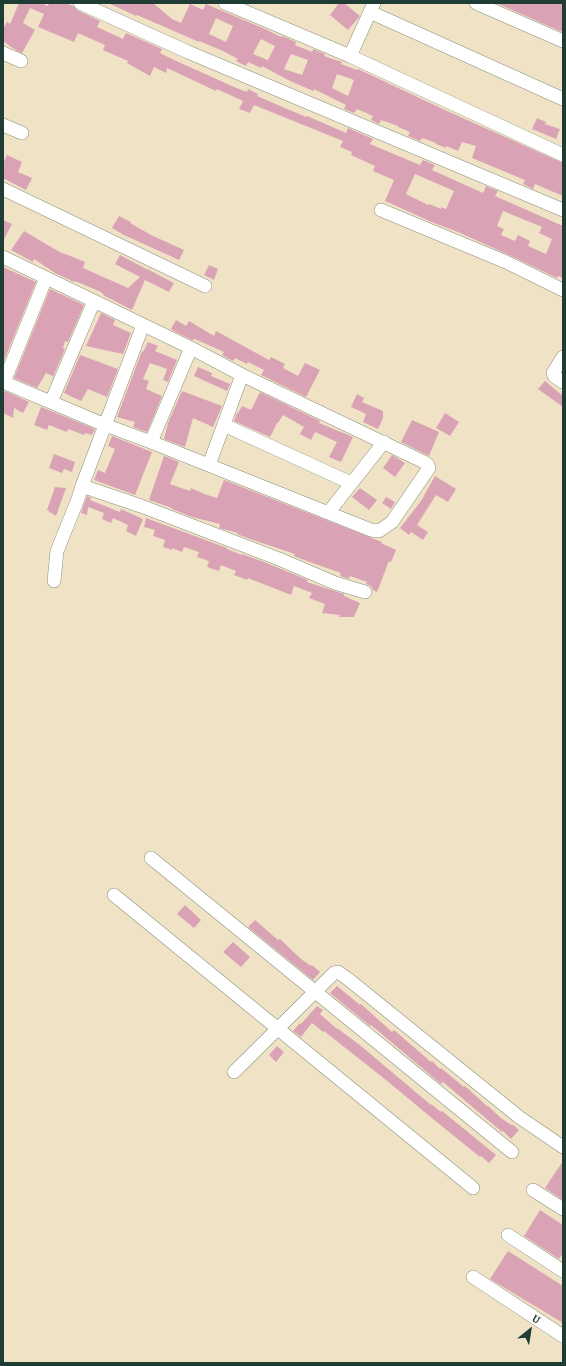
<!DOCTYPE html>
<html>
<head>
<meta charset="utf-8">
<style>
	body { margin:0 }
	#map { position:relative; width:566px; height:1366px; overflow:hidden; background:#f0e3c5; font-family:Alegreya,serif }
	canvas { display:block }
	.frame { position:absolute; inset:0; border:4px solid #1f3d34; pointer-events:none }
	.north { position:absolute; left:510px; top:1310px; width:40px; height:40px; -webkit-text-stroke:3px #fdfcf7; paint-order:stroke; rotate:30deg; font-size:11px; font-weight:700; line-height:16px; text-align:center; color:#1f3d34 }
	.north::after { content:''; display:block; margin:auto; width:14px; height:18px; background:#1f3d34; clip-path:polygon(50% 0,100% 100%,50% 72%,0 100%) }
</style>
</head>
<body>
<div id="map">
<canvas width="566" height="1366"></canvas>
<div class="frame"></div>
<div class="north">U</div>
</div>
<script>
const ctx = document.querySelector('canvas').getContext('2d');
ctx.lineJoin = 'round';
function paint(path, color) { ctx.fillStyle = color; ctx.fill(path, 'evenodd'); }
const poly = rows => new Path2D(rows.map(r => 'M' + r).join(''));
function strokePath(path, color, width, dash) { ctx.strokeStyle = color; ctx.lineWidth = width; ctx.lineCap = dash ? 'butt' : 'round'; ctx.setLineDash(dash || []); ctx.stroke(path); }
const building = poly([
	[19,3,41,3,48,6,49,3,65,3,73,6,77,10,100,21,97,27,123,39,126,33,162,49,160,53,172,59,234,87,247,92,248,89,258,94,257,96,306,117,307,116,346,133,348,128,373,139,370,144,420,165,423,160,435,165,432,170,483,193,486,186,498,191,495,196,563,226,563,278,558,276,557,278,509,255,458,232,434,223,385,201,394,180,373,171,375,166,351,155,352,152,340,147,343,141,254,105,250,113,239,109,243,101,217,89,216,91,167,68,166,73,154,67,150,76,127,63,128,61,103,50,105,45,78,33,74,42,38,27,44,14,30,8,23,23,35,30,22,53,17,51,3,41,3,29,7,22,10,24],
	[415,174,454,191,446,209,441,207,441,209,429,204,428,205,406,194],
	[503,211,542,227,539,233,552,239,546,254,528,246,530,241,518,235,515,241,501,235,504,229,497,226],
	[108,3,153,3,172,19,181,23,190,4,203,10,206,4,265,29,281,37,282,36,296,42,295,45,312,52,313,49,320,52,325,54,324,56,342,62,341,64,357,70,358,69,447,111,563,163,563,196,535,184,533,189,523,184,525,180,472,158,476,146,462,142,458,151,446,146,446,148,436,144,436,143,422,138,420,141,408,136,410,132,398,127,398,126,381,120,379,124,371,120,373,116,357,109,354,113,344,109,346,105,314,89,313,91,288,80,262,66,261,68,248,62,246,66,236,61,238,59,223,51,199,41,199,42,137,15,136,16],
	[216,18,233,26,226,42,209,34],
	[261,39,275,46,268,60,253,54],
	[291,54,308,60,302,75,284,69],
	[337,74,354,80,348,96,332,88],
	[339,3,344,3,360,16,348,30,330,15],
	[496,3,563,3,563,32,560,31],
	[537,118,546,122,545,124,560,129,556,139,532,129],
	[7,155,22,162,18,172,32,178,26,190,3,178,3,164],
	[119,216,131,222,130,223,151,235,184,250,179,260,124,235,112,228],
	[3,220,12,224,3,241],
	[24,231,63,254,63,253,85,262,83,268,128,288,140,277,115,264,120,255,148,270,150,268,149,270,174,283,169,292,145,280,132,310,105,296,101,292,75,281,74,282,55,273,34,259,33,262,11,250],
	[209,265,218,269,214,280,204,275],
	[3,267,36,282,3,363],
	[50,289,84,305,68,342,65,341,63,348,65,349,49,386,53,376,46,373,37,388,14,378],
	[101,313,115,320,113,325,131,333,123,354,86,346],
	[176,320,186,326,189,321,214,336,216,331,269,360,271,357,285,364,283,368,298,376,305,363,320,370,306,397,261,375,264,370,248,362,247,364,235,358,233,361,222,355,224,352,195,339,192,340,174,331,171,329],
	[148,342,158,346,155,351,177,360,168,382,163,380,167,369,150,363,143,379,149,381,146,389,162,396,147,432,133,427,135,422,117,417,142,351,143,352],
	[80,355,118,369,107,397,88,389,81,401,64,393],
	[198,367,212,373,211,376,230,384,227,391,194,376],
	[545,381,563,396,563,407,538,389],
	[5,391,29,402,23,413,14,408,13,418,3,413,3,395],
	[182,391,222,406,213,427,193,418,185,447,164,439,168,423],
	[260,392,320,421,319,423,353,437,341,462,329,457,337,442,315,432,311,440,300,434,304,427,283,415,278,423,277,423,270,437,234,421,237,413,238,413,242,406,251,410],
	[357,394,364,398,362,402,383,411,383,418,378,429,363,422,366,414,351,407],
	[41,407,95,429,92,435,85,433,84,435,68,429,67,432,49,425,47,430,34,425],
	[445,413,459,422,450,436,436,428],
	[412,420,439,432,429,456,401,442],
	[112,436,152,452,135,495,94,480,98,470,105,473,115,449,108,446],
	[54,454,75,462,72,472,64,469,62,473,49,468],
	[160,454,179,462,170,484,190,491,191,488,204,494,217,498,224,480,382,542,381,543,396,550,391,562,389,561,377,592,373,590,371,586,366,584,367,582,350,576,349,579,340,576,341,573,304,560,294,556,295,554,250,539,237,534,238,533,219,528,220,524,192,517,172,509,172,508,149,500,164,456],
	[392,455,405,463,395,477,383,468],
	[435,476,456,489,448,502,436,495,417,525,428,532,423,540,411,532,409,535,400,528,421,501],
	[55,487,66,488,56,516,47,510],
	[360,488,377,500,369,510,352,497],
	[87,496,91,498,90,500,120,512,121,509,143,519,136,536,126,531,128,525,113,518,111,523,102,519,104,513,88,507,87,515,81,513],
	[386,497,395,502,391,509,382,503],
	[146,518,227,548,227,549,242,555,242,554,264,562,308,580,307,582,344,594,344,596,360,603,354,617,339,617,340,615,322,613,325,604,309,598,312,593,294,586,291,595,248,578,247,580,234,575,236,571,221,565,219,571,207,567,209,561,197,557,199,552,184,547,182,552,172,548,172,550,163,547,165,540,153,536,155,530,144,527],
	[185,905,201,920,194,928,177,914],
	[255,920,278,940,280,939,301,959,311,966,312,965,320,972,313,980,248,927],
	[233,942,250,957,241,967,223,952],
	[337,986,360,1005,361,1004,370,1012,392,1032,394,1030,431,1062,432,1061,440,1069,441,1068,464,1087,465,1086,487,1106,488,1106,501,1118,511,1125,512,1124,519,1130,511,1139,503,1131,502,1132,443,1082,441,1084,371,1025,370,1026,330,993],
	[317,1006,323,1010,320,1014,321,1015,337,1029,337,1028,361,1046,431,1105,431,1104,441,1112,442,1111,496,1155,489,1163,481,1156,480,1157,433,1119,386,1080,324,1031,323,1032,312,1023,301,1037,293,1031,300,1023,301,1024],
	[277,1046,284,1052,276,1062,269,1055],
	[563,1161,563,1200,545,1188],
	[540,1210,563,1225,563,1253,559,1259,524,1236],
	[508,1251,563,1286,563,1323,490,1279]
]);
const minor = poly([
	[80,3,188,52,563,210],
	[225,3,350,56,563,155],
	[476,3,563,41],
	[370,12,563,99],
	[3,53,21,61],
	[350,56,374,3],
	[3,125,22,133],
	[3,189,205,286],
	[381,210,506,262,563,290],
	[3,257,191,348,242,375,424,462,428,465,429,468,392,522,379,531,371,530,151,442,105,425,3,382],
	[143,325,82,486,141,506,279,559,335,583,365,592],
	[563,357,553,373,554,376,563,382],
	[4,382,46,278],
	[51,402,94,301],
	[224,425,351,483],
	[151,442,191,348],
	[209,465,242,375],
	[328,513,384,442],
	[54,581,57,551,78,499,82,486],
	[151,858,512,1152],
	[114,895,473,1188],
	[234,1072,334,973,338,972,348,979,519,1117,563,1147],
	[533,1190,563,1209],
	[508,1235,563,1271],
	[473,1277,563,1336]
]);
paint(building, '#daa2b5');
strokePath(minor, '#88907c', 14);
strokePath(minor, '#fff', 13);
</script>
</body>
</html>
